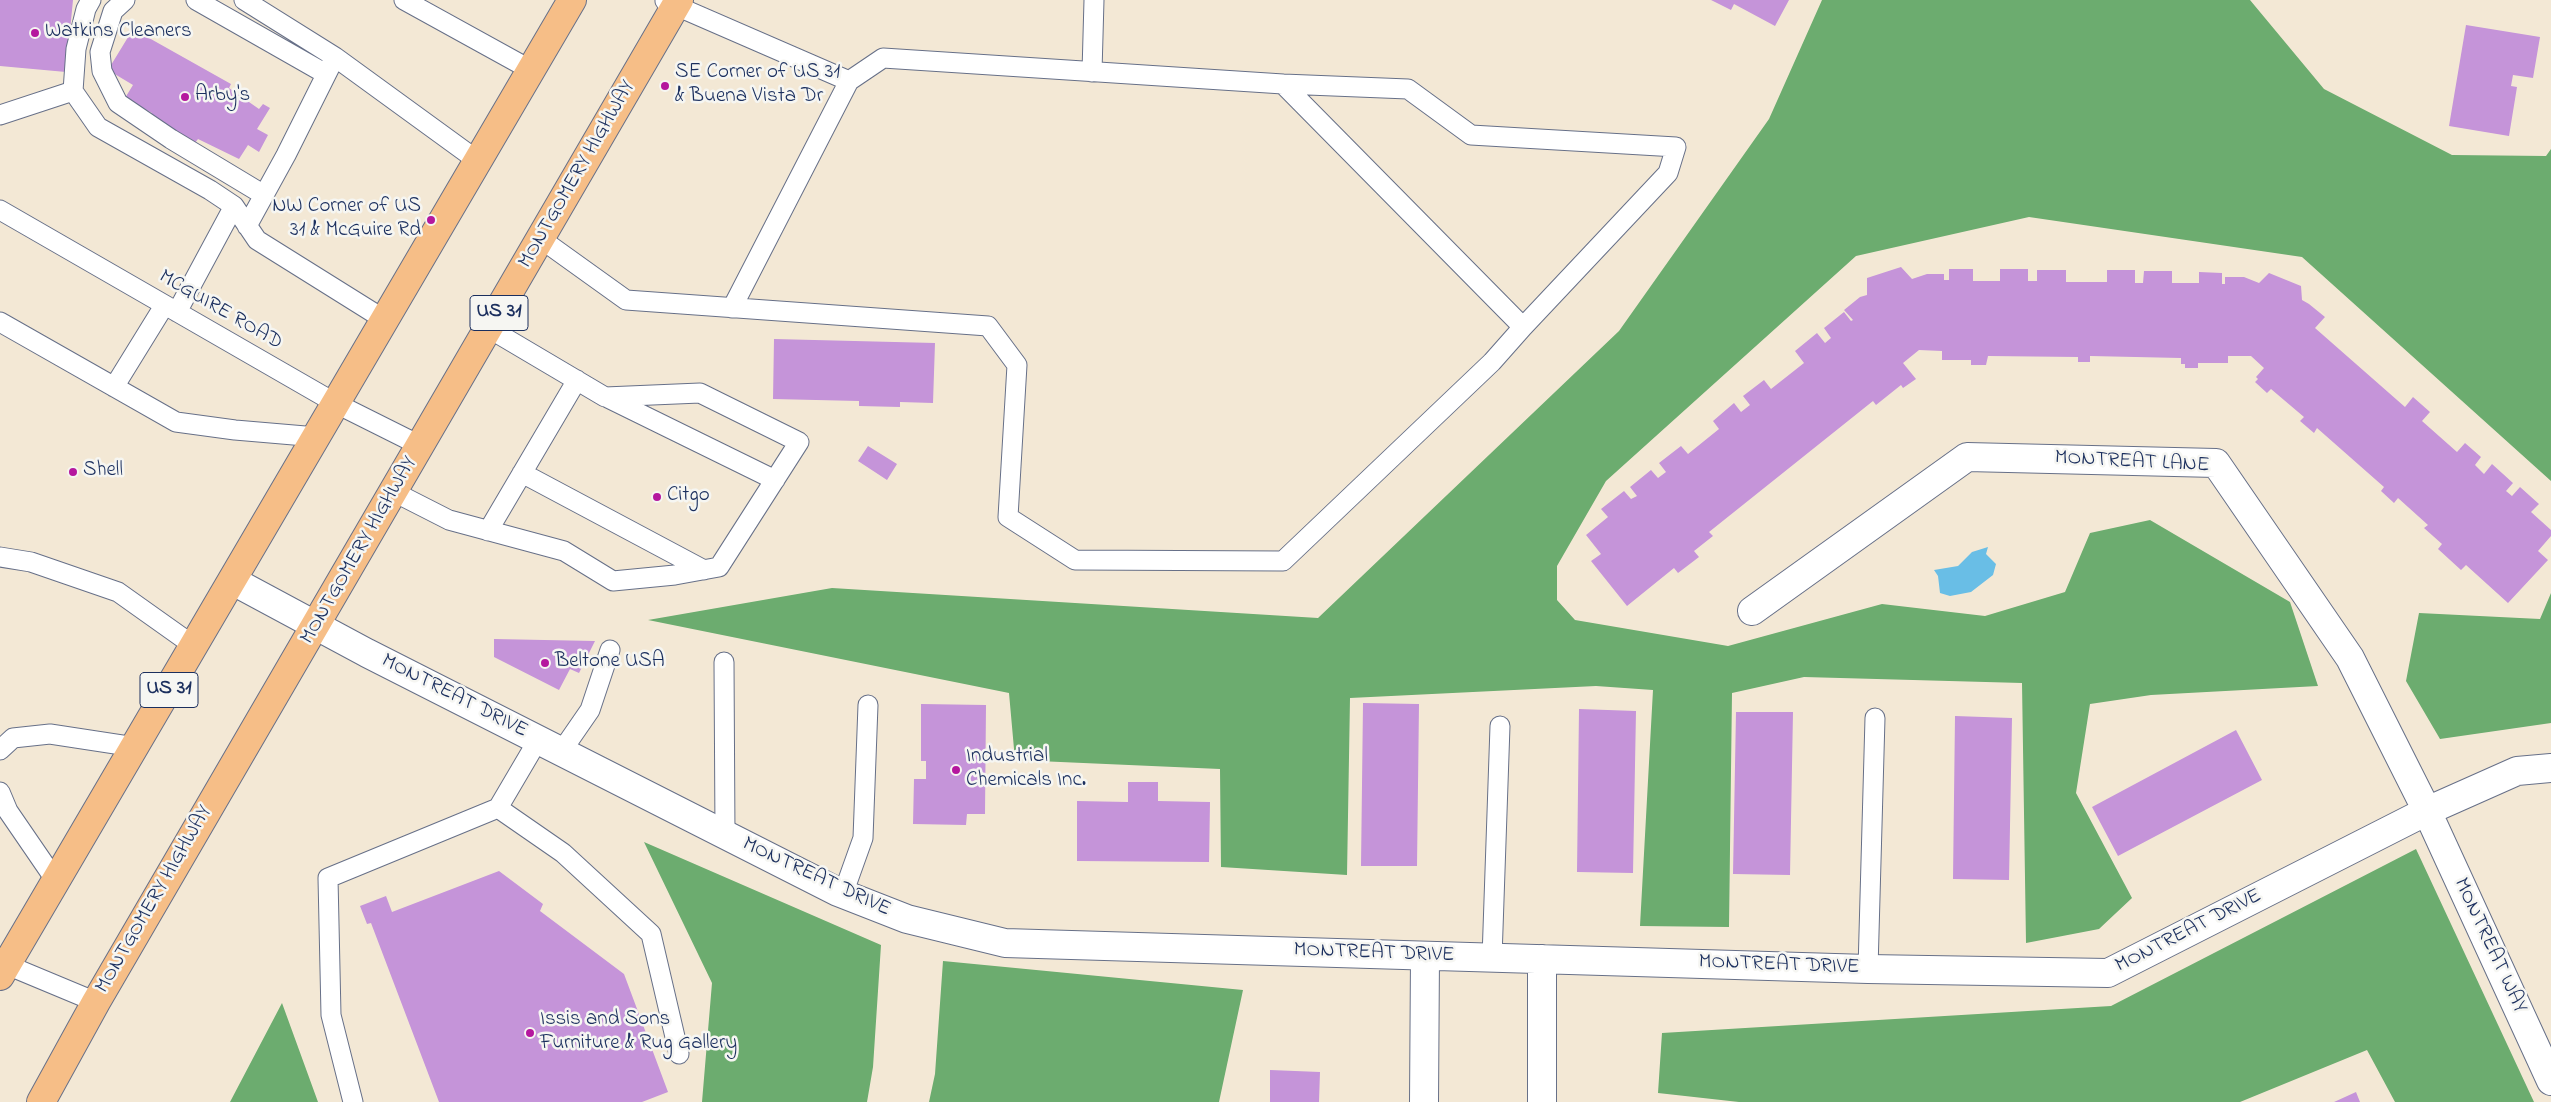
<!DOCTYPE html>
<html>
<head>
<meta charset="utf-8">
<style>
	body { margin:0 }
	canvas { display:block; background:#f3e8d5 }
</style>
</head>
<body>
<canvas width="2551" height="1102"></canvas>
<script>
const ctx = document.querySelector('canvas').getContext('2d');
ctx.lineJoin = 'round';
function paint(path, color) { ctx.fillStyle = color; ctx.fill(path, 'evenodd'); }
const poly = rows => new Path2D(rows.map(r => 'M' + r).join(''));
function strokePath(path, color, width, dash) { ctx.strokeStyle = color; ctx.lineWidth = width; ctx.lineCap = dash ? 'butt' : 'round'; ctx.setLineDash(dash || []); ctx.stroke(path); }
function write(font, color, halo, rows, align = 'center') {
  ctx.font = font + ' "Indie Flower",sans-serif'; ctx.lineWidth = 5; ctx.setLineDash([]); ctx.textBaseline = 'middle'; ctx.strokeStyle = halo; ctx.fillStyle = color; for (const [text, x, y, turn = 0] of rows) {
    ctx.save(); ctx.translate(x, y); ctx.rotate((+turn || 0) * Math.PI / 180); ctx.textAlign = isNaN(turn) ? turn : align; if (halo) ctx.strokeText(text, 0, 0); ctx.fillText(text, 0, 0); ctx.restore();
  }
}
const forest = poly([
	[1822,0,2250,0,2324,89,2452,155,2546,156,2551,149,2551,481,2302,257,2029,217,1856,256,1606,481,1557,566,1557,600,1575,620,1728,646,1882,604,1985,616,2065,592,2090,533,2150,520,2290,602,2318,686,2151,695,2090,704,2076,793,2132,898,2099,929,2026,943,2022,683,1804,677,1732,693,1729,927,1640,926,1653,690,1596,686,1350,698,1347,875,1221,867,1220,769,1015,760,1009,693,648,620,832,588,1318,618,1619,331,1769,119],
	[2551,593,2551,723,2440,739,2406,681,2419,613,2540,619],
	[644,842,881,945,873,1067,867,1102,702,1102,712,983],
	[2416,849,2534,1102,2395,1102,2367,1050,2240,1102,1739,1102,1658,1093,1662,1033,2111,1006],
	[943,961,1243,990,1219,1102,929,1102,935,1074],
	[282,1003,318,1102,230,1102]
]);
const water = poly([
	[1988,547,1986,554,1996,564,1993,575,1971,592,1950,596,1940,593,1938,576,1934,570,1958,566,1972,552]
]);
const building = poly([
	[0,0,73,0,66,72,0,66],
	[1711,0,1789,0,1775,26,1734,4,1731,10],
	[2466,25,2540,37,2533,78,2513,75,2511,86,2517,87,2509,136,2449,126],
	[133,29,231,84,229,88,259,109,263,104,270,108,257,129,268,135,259,152,248,145,239,159,198,139,195,143,150,117,152,113,125,98,133,85,108,70],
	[1901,267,1912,279,1927,274,1944,274,1944,280,1949,280,1949,269,1973,269,1973,281,2000,281,2000,269,2028,269,2028,281,2037,281,2037,270,2066,270,2066,282,2107,282,2107,270,2135,270,2135,283,2143,283,2144,271,2172,271,2172,283,2199,283,2199,272,2222,273,2222,284,2225,284,2225,277,2244,277,2259,283,2269,273,2301,286,2302,300,2309,304,2325,317,2315,328,2405,407,2413,397,2430,412,2422,421,2457,452,2465,443,2481,457,2475,465,2484,474,2492,464,2513,483,2506,491,2512,496,2520,487,2539,504,2531,512,2551,530,2551,536,2538,551,2548,560,2508,603,2466,565,2461,570,2438,549,2442,544,2424,528,2428,525,2398,498,2394,503,2381,491,2384,487,2317,428,2314,433,2300,421,2304,417,2271,389,2267,393,2255,382,2258,379,2256,377,2264,368,2251,356,2228,356,2228,363,2198,363,2198,368,2185,368,2185,364,2181,364,2181,358,2090,356,2090,362,2078,362,2078,357,1988,356,1986,365,1971,365,1971,360,1942,360,1942,351,1919,350,1903,363,1916,379,1903,388,1901,385,1876,405,1873,401,1709,532,1713,536,1694,551,1699,557,1678,573,1674,568,1627,606,1591,561,1601,554,1586,535,1608,517,1601,509,1624,491,1631,499,1637,496,1630,487,1651,470,1658,478,1666,472,1659,463,1681,446,1688,454,1719,429,1713,421,1734,403,1741,412,1750,405,1743,396,1764,380,1771,389,1804,363,1795,351,1817,333,1825,343,1831,338,1824,328,1844,312,1851,321,1853,320,1844,310,1860,297,1867,295,1867,278],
	[774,339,935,343,933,403,900,402,900,407,859,406,859,401,773,399],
	[868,446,897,464,887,480,858,461],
	[494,639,595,641,579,673,570,669,559,690,494,657],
	[1363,703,1419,704,1417,866,1361,866],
	[921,704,986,705,985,814,967,814,966,825,913,824,914,779,926,779,926,761,921,761],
	[1579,709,1636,711,1633,873,1577,872],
	[1736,712,1793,712,1790,875,1733,874],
	[1955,716,2012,718,2009,880,1953,879],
	[2236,730,2262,780,2118,856,2092,807],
	[1128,782,1158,782,1158,801,1210,802,1209,862,1077,861,1077,801,1128,802],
	[499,871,543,904,540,911,624,974,668,1092,642,1102,439,1102,371,923,367,924,360,906,386,896,392,912],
	[1270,1070,1320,1072,1319,1102,1270,1102],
	[2356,1092,2360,1102,2334,1102]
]);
const service = poly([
	[91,0,86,9,76,49,73,91,98,127,210,190,234,206,257,240,385,320],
	[125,0,113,11,100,52,102,71,118,103,171,139,264,195],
	[196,0,326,74],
	[244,0,335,57,478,161],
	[404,0,531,70],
	[1092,72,1094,0],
	[1283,84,1408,89,1471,135,1676,147,1668,173,1523,327],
	[0,115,73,91],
	[0,210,337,404,421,446],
	[247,226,286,155,335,57],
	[541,239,626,300,988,326,1017,365,1008,517,1075,560,1283,561,1492,362,1523,327,1283,84,883,58,849,81,665,1],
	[732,308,849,81],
	[177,312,234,206],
	[0,322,176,422,235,430,317,437],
	[114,387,164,306],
	[608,398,775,480],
	[522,473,704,570],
	[394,492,449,520,564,551,613,581,675,575,719,567,799,442,700,393,605,397,490,329],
	[488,531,577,380],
	[0,557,31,562,118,592,194,646],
	[724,662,725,835],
	[0,750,13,738,50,734,135,747],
	[561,752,590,710,610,650],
	[0,792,8,811,56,881],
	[498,808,563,853,651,934,679,1054],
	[843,894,863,838,868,705],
	[1492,958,1500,726],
	[0,962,96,1002],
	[1868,969,1875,718],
	[353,1102,331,1015,328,878,498,808,538,740]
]);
const minor = poly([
	[233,581,367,653,838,892,907,919,1005,943,1868,969,2108,973,2427,811,2517,771,2551,768],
	[1752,611,1967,457,2216,463,2350,658,2427,811,2551,1081],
	[1424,1102,1425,956],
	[1542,1102,1542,959]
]);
const primary = poly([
	[0,976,572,0],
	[41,1102,96,1002,679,0]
]);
const markers = [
	[35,33,5,"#b5179e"],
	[665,86,5,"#b5179e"],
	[185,97,5,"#b5179e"],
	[431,220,5,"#b5179e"],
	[73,472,5,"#b5179e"],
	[657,497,5,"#b5179e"],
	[545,663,5,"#b5179e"],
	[956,770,5,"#b5179e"],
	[530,1033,5,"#b5179e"]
];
const shields = [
	[499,313,58],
	[169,690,58]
];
const shieldNames = [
	["US 31",499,313],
	["US 31",169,690]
];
const poiNames = [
	["Watkins Cleaners",45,33],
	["SE Corner of US 31",675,74],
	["& Buena Vista Dr",675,98],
	["Arby's",195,97],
	["NW Corner of US",421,208,"right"],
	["31 & McGuire Rd",421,232,"right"],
	["Shell",83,472],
	["Citgo",667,497],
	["Beltone USA",555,663],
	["Industrial",966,758],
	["Chemicals Inc.",966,782],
	["Issis and Sons",540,1021],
	["Furniture & Rug Gallery",540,1045]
];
const streetNames = [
	["MONTGOMERY HIGHWAY",578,175,-60],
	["MCGUIRE ROAD",220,311,30],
	["MONTREAT LANE",2132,463,3],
	["MONTGOMERY HIGHWAY",360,551,-60],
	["MONTREAT DRIVE",454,697,27],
	["MONTREAT DRIVE",816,878,25],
	["MONTGOMERY HIGHWAY",155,900,-60],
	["MONTREAT DRIVE",2189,932,-27],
	["MONTREAT WAY",2489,946,65],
	["MONTREAT DRIVE",1374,954,2],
	["MONTREAT DRIVE",1779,966,2]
];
paint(forest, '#6cac6f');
paint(water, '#69bee6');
paint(building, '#c594d9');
strokePath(service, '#677088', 21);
strokePath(minor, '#677088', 30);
strokePath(primary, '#677088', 30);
strokePath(service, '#fff', 19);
strokePath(minor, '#fff', 28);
strokePath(primary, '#f6be87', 28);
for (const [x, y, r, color] of markers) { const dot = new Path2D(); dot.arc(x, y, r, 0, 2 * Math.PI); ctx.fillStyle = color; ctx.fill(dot); strokePath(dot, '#f6f6f2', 2); }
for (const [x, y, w] of shields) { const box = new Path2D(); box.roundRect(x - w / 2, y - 17.5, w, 35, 4); ctx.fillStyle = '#f6f6f2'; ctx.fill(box); strokePath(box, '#1b2f5e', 1); }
write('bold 20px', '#1b2f5e', null, shieldNames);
write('21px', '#1b2f5e', '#f6f6f2', poiNames, 'left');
write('21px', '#1b2f5e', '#f6f6f2', streetNames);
</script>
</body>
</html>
